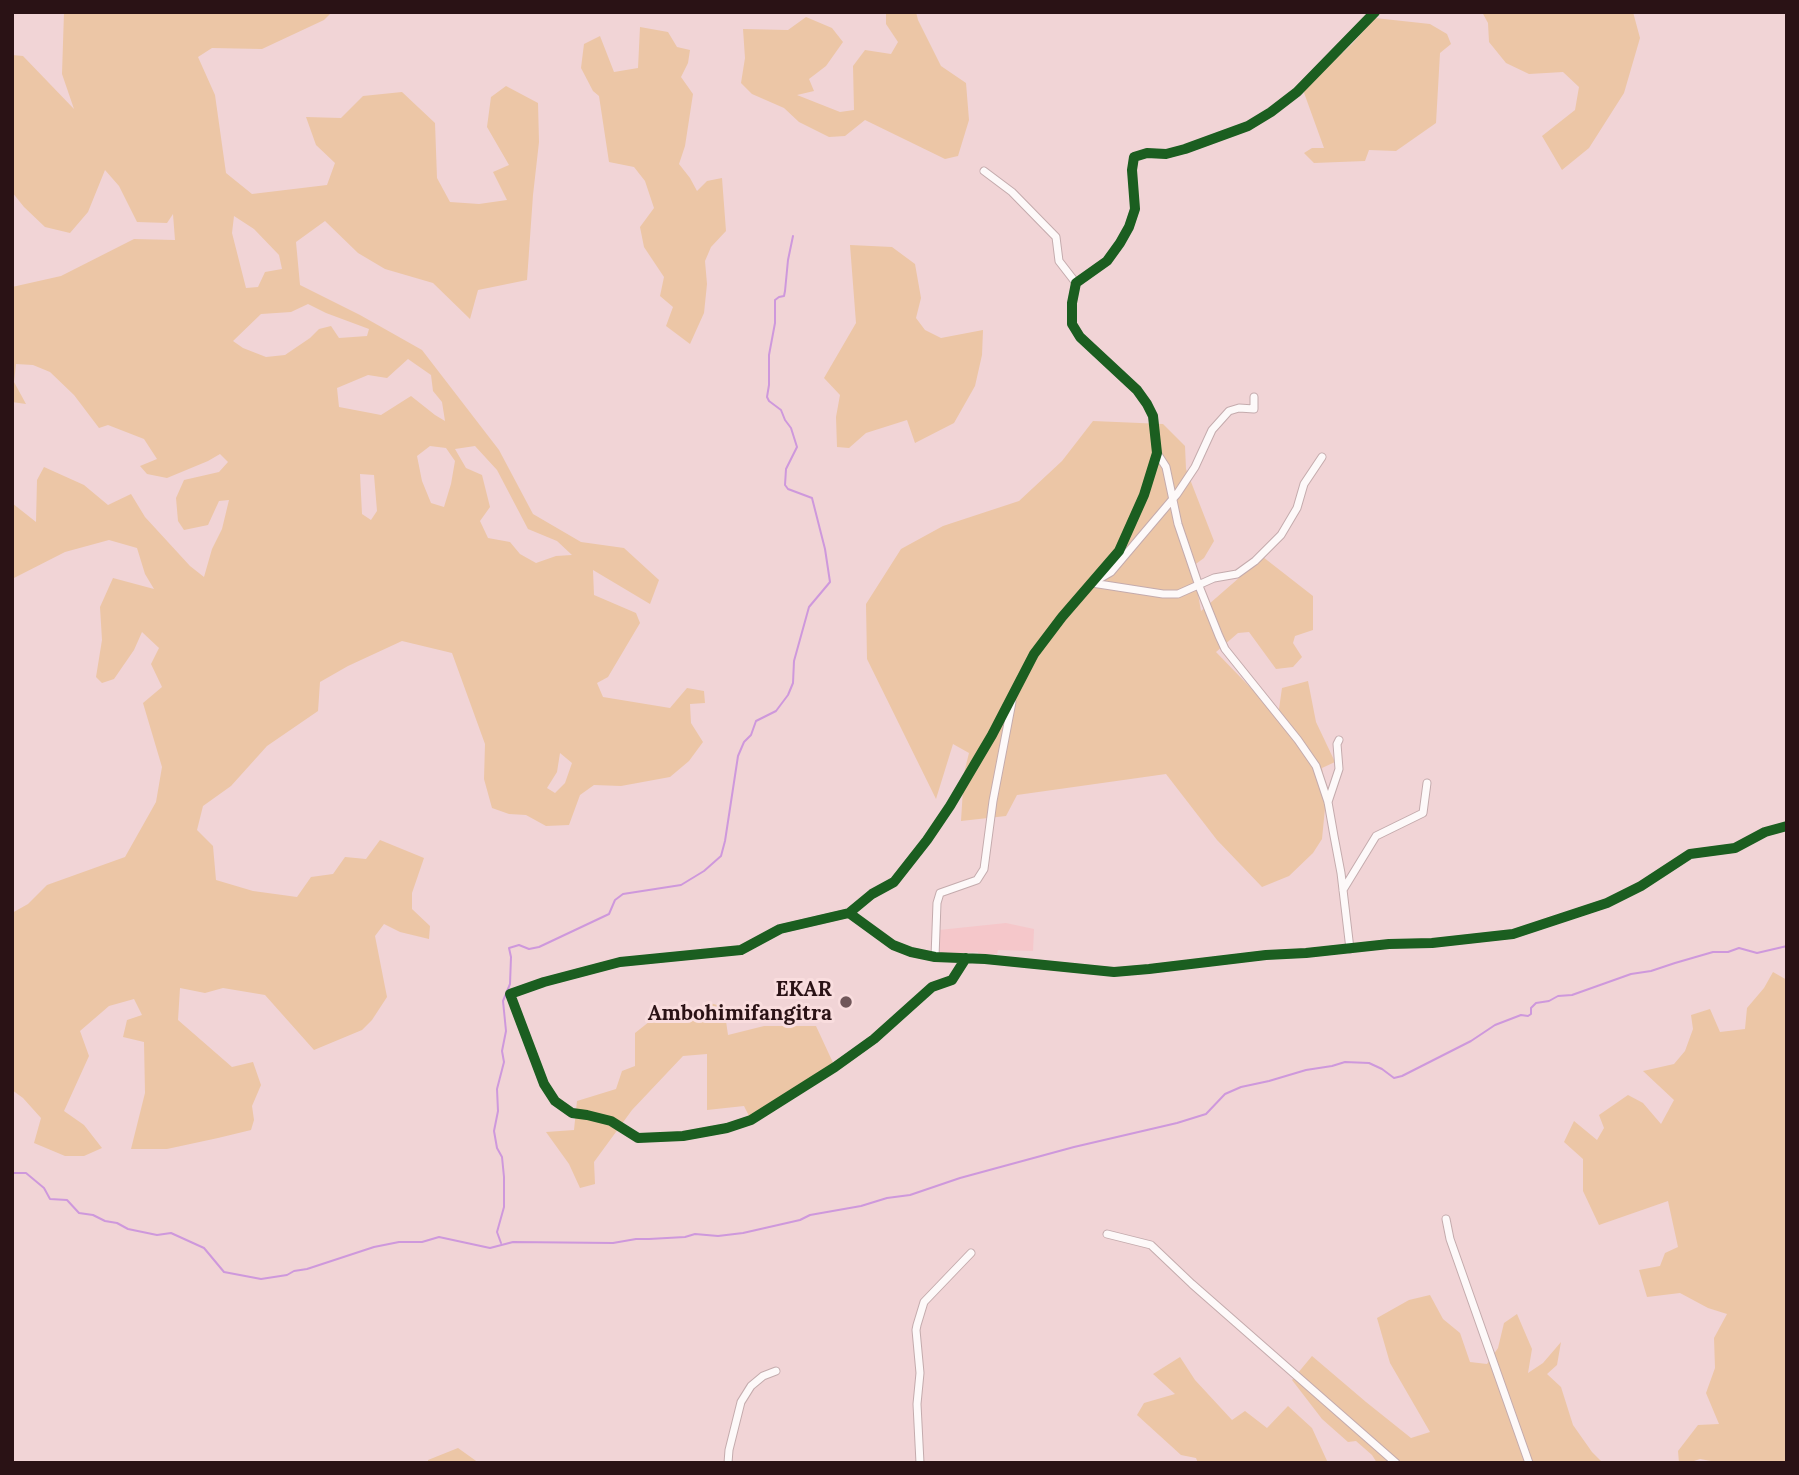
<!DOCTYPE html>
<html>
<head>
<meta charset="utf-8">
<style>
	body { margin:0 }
	#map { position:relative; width:1799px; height:1475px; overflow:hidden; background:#f1d4d6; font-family:Lora,serif }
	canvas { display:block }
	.frame { position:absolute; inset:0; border:14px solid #2a1215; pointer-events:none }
</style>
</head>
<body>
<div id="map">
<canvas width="1799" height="1475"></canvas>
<div class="frame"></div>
</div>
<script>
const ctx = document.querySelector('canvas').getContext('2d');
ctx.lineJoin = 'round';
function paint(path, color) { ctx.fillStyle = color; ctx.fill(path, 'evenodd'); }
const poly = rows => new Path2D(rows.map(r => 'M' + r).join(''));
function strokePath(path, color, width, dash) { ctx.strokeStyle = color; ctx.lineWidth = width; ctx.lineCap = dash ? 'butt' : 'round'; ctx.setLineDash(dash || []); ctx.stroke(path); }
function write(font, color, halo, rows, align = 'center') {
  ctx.font = font + ' Lora,serif'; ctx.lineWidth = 6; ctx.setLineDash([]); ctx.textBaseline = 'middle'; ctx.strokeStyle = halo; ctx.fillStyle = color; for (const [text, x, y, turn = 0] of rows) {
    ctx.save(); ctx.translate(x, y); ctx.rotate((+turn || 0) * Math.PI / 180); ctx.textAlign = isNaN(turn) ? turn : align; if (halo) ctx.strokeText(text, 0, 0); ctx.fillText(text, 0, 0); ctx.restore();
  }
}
const built = poly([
	[1006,923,1034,929,1033,951,998,950,997,954,979,955,978,952,945,954,939,952,939,930]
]);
const green = poly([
	[64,12,332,12,324,20,262,49,212,48,198,57,215,95,226,173,252,194,327,185,335,163,316,145,306,117,341,118,363,96,402,92,435,123,437,178,450,202,479,204,507,200,493,172,509,165,487,127,491,97,506,86,538,103,539,142,533,195,527,280,478,290,470,319,433,283,385,269,358,253,325,221,296,242,300,285,360,315,422,350,499,450,533,514,581,542,624,548,659,580,650,604,593,570,594,595,636,613,640,623,608,677,597,683,603,697,670,708,687,688,704,691,705,703,690,704,691,723,703,742,689,761,670,777,621,786,594,785,580,795,569,825,546,826,526,815,509,814,492,808,484,779,485,744,452,653,402,641,348,666,320,682,318,711,267,746,231,786,203,806,197,830,213,846,216,880,253,891,297,897,311,877,333,874,345,857,366,859,380,840,424,858,412,893,412,909,430,926,429,939,400,932,384,924,375,936,387,997,372,1020,362,1030,314,1050,265,995,223,988,205,993,180,988,178,1020,232,1067,253,1062,261,1085,252,1106,254,1120,251,1130,218,1138,167,1149,131,1149,145,1093,144,1042,123,1037,127,1020,142,1015,134,999,109,1006,80,1031,89,1056,64,1111,84,1125,102,1148,84,1156,65,1156,34,1143,41,1118,23,1098,12,1090,12,913,28,904,47,885,125,857,156,802,162,767,143,703,162,687,151,664,159,648,142,632,134,650,114,679,102,683,96,677,102,640,100,607,113,578,154,589,145,574,137,548,109,540,65,552,12,579,12,503,36,522,37,480,44,467,84,485,108,505,131,494,145,517,190,566,204,577,212,549,222,529,229,500,219,501,208,525,184,530,178,521,176,498,184,480,219,472,228,462,220,454,208,461,167,478,147,474,140,466,157,459,144,439,108,425,99,428,74,395,50,372,33,365,16,364,14,382,26,404,12,402,12,287,61,276,134,239,175,240,173,214,167,223,137,222,119,186,105,170,88,212,70,233,45,227,24,207,12,192,12,55,23,56,74,109,62,74],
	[234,216,254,229,279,255,282,269,265,272,258,287,246,288,232,233],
	[308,304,326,313,369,329,367,336,339,338,331,326,319,329,310,338,285,355,266,357,243,348,233,341,261,314,291,312],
	[408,359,431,375,433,391,442,402,445,421,435,415,411,396,381,415,339,407,337,388,368,375,387,378],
	[430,446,446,448,455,461,451,484,444,507,431,503,422,481,417,456],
	[475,446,497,470,528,529,557,541,572,555,556,556,536,563,520,554,510,542,488,538,480,521,490,507,482,475,466,468,455,449],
	[360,474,374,475,377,511,371,520,362,514],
	[560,753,572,763,565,783,555,793,547,788,557,772],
	[886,12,916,12,918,20,941,66,966,83,969,120,958,156,945,159,865,120,845,136,829,137,799,122,784,108,752,94,741,83,745,58,743,29,788,30,806,17,832,28,843,42,826,66,809,79,814,91,797,95,840,112,854,110,853,66,865,50,891,54,898,42,886,24],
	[1482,12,1633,12,1640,38,1624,93,1589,148,1562,170,1542,136,1575,110,1579,87,1563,72,1529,74,1506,63,1489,42,1488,23],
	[1375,18,1430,24,1447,34,1451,44,1440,53,1436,123,1396,151,1369,150,1365,161,1314,163,1304,153,1312,148,1324,148,1303,90,1352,44],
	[640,27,668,32,677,47,690,50,688,63,681,77,693,94,685,146,679,164,690,178,697,191,707,181,722,178,726,231,711,247,705,261,707,284,704,313,690,344,666,326,673,307,660,296,664,277,644,247,640,227,654,208,645,181,634,167,609,162,599,96,593,91,581,68,584,44,600,36,614,72,638,68],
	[850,245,892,247,915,264,921,298,916,318,925,330,941,338,983,330,982,355,975,386,954,423,915,443,907,420,866,433,849,448,837,447,836,417,840,395,824,378,856,323],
	[1093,421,1163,424,1185,446,1186,469,1214,541,1204,558,1193,566,1201,611,1263,557,1313,596,1313,630,1295,636,1293,643,1302,657,1293,667,1276,669,1249,632,1238,633,1216,652,1278,716,1282,688,1308,681,1316,722,1335,762,1322,768,1326,798,1322,839,1313,853,1289,876,1262,887,1217,840,1166,774,1017,795,1006,816,961,821,964,773,969,753,953,744,936,799,867,659,866,604,901,549,943,526,1019,501,1062,461],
	[1773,972,1787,980,1787,1463,1722,1463,1700,1459,1688,1463,1679,1463,1678,1451,1698,1425,1719,1424,1706,1393,1715,1368,1714,1338,1727,1314,1708,1308,1680,1293,1647,1297,1639,1270,1660,1266,1665,1253,1678,1247,1668,1201,1599,1225,1583,1191,1583,1159,1564,1142,1574,1121,1597,1140,1604,1128,1599,1115,1628,1095,1643,1103,1661,1124,1674,1100,1643,1071,1674,1064,1685,1051,1693,1029,1691,1015,1710,1009,1720,1032,1745,1029,1747,1008,1764,988],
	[710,1003,724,1007,728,1035,764,1026,816,1026,835,1067,751,1120,744,1106,707,1110,707,1054,683,1056,632,1110,594,1162,595,1184,580,1188,569,1164,546,1132,574,1130,577,1101,616,1089,622,1071,635,1066,635,1033,664,1010,696,1015],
	[1430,1295,1443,1319,1460,1333,1470,1362,1487,1364,1498,1348,1504,1323,1517,1314,1532,1349,1528,1373,1543,1363,1561,1342,1557,1365,1547,1374,1561,1387,1573,1425,1592,1452,1603,1463,1377,1463,1372,1455,1356,1441,1348,1442,1322,1419,1292,1380,1312,1356,1366,1402,1411,1438,1430,1432,1390,1363,1377,1318,1409,1300],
	[1180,1357,1195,1380,1232,1420,1245,1411,1267,1428,1288,1406,1312,1428,1328,1463,1198,1463,1196,1458,1181,1455,1137,1415,1144,1403,1175,1394,1153,1374],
	[458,1448,479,1463,428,1463,428,1460]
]);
const stream = poly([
	[12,1173,26,1173,44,1188,50,1199,67,1200,79,1213,93,1215,105,1221,117,1223,128,1229,157,1235,171,1233,204,1248,224,1272,261,1279,287,1275,294,1271,307,1269,374,1247,399,1242,422,1242,439,1237,490,1248,513,1242,613,1243,636,1239,649,1239,685,1237,695,1234,718,1236,743,1233,800,1220,810,1215,861,1206,887,1198,910,1195,960,1178,1074,1147,1177,1123,1206,1114,1225,1094,1241,1087,1269,1081,1306,1070,1332,1066,1345,1062,1369,1063,1382,1069,1394,1078,1402,1076,1471,1041,1495,1025,1521,1015,1528,1016,1531,1014,1531,1008,1536,1003,1549,1001,1558,996,1572,995,1631,974,1651,971,1675,963,1713,952,1728,952,1739,948,1757,953,1787,946],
	[501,1243,497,1232,504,1207,504,1177,502,1157,497,1148,494,1131,498,1111,497,1089,504,1062,502,1051,506,1031,503,1001,510,984,511,957,509,948,519,945,529,949,539,947,609,914,615,900,623,894,681,885,704,871,721,856,725,841,738,756,744,742,751,735,756,721,776,711,788,695,793,683,794,661,809,607,830,582,825,549,812,498,788,489,785,485,786,469,797,447,791,428,785,420,781,410,769,401,767,397,769,385,769,355,775,323,775,300,779,297,784,296,785,291,788,260,793,236]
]);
const street = poly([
	[1375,12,1297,92,1271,112,1248,126,1185,149,1166,154,1147,153,1134,157,1132,170,1135,209,1129,227,1120,243,1107,261,1076,283,1072,303,1072,324,1080,337,1137,390,1147,404,1153,416,1157,453,1144,495,1119,551,1062,617,1034,654,992,735,950,806,927,840,894,882,872,894,849,913,893,945,911,952,935,957,985,959,1114,972,1149,969,1266,955,1306,953,1389,944,1432,943,1513,934,1607,903,1641,886,1690,854,1735,848,1765,832,1787,826],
	[984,171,1012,192,1056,237,1059,261,1076,283],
	[1157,453,1166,467,1178,524,1199,586,1219,636,1225,649,1298,740,1316,766,1328,802,1334,836,1341,873,1350,949],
	[1099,579,1111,572,1177,494,1195,467,1212,430,1229,411,1239,408,1254,409,1254,397],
	[1092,583,1163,594,1178,594,1214,578,1237,574,1255,561,1281,535,1297,508,1304,484,1322,457],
	[1328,802,1339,769,1337,744,1339,740],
	[1343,890,1376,836,1423,813,1427,783],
	[849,913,780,929,741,950,620,962,544,982,510,994,544,1084,555,1101,572,1113,587,1115,611,1121,638,1138,683,1136,727,1128,751,1120,835,1067,874,1039,932,987,952,980,966,958],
	[935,957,937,903,940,893,977,880,984,869,993,801,1012,702],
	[1446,1219,1450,1239,1529,1463],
	[1107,1234,1151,1245,1192,1284,1396,1463],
	[728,1463,729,1450,741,1402,751,1386,763,1376,776,1371],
	[920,1463,917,1404,920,1373,916,1330,917,1325,924,1302,971,1253]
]);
const cycleway = poly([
	[1375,12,1297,92,1271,112,1248,126,1185,149,1166,154,1147,153,1134,157,1132,170,1135,209,1129,227,1120,243,1107,261,1076,283,1072,303,1072,324,1080,337,1137,390,1147,404,1153,416,1157,453,1144,495,1119,551,1062,617,1034,654,992,735,950,806,927,840,894,882,872,894,849,913,893,945,911,952,935,957,985,959,1114,972,1149,969,1266,955,1306,953,1389,944,1432,943,1513,934,1607,903,1641,886,1690,854,1735,848,1765,832,1787,826],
	[849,913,780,929,741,950,620,962,544,982,510,994,544,1084,555,1101,572,1113,587,1115,611,1121,638,1138,683,1136,727,1128,751,1120,835,1067,874,1039,932,987,952,980,966,958]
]);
const markers = [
	[846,1002,7,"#705659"]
];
const poiNames = [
	["EKAR",832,990],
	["Ambohimifangitra",832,1014]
];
paint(built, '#f5c7ca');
paint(green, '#ecc6a6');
strokePath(stream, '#ce98dc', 2);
strokePath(street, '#c4abad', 9);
strokePath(street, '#fdf9f9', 7);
strokePath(cycleway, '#1b5e20', 10);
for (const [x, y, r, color] of markers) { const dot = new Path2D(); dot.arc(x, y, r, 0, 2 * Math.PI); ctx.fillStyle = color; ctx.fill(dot); strokePath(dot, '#f9ddde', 2.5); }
write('bold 21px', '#2a1215', '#f9ddde', poiNames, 'right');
</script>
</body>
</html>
